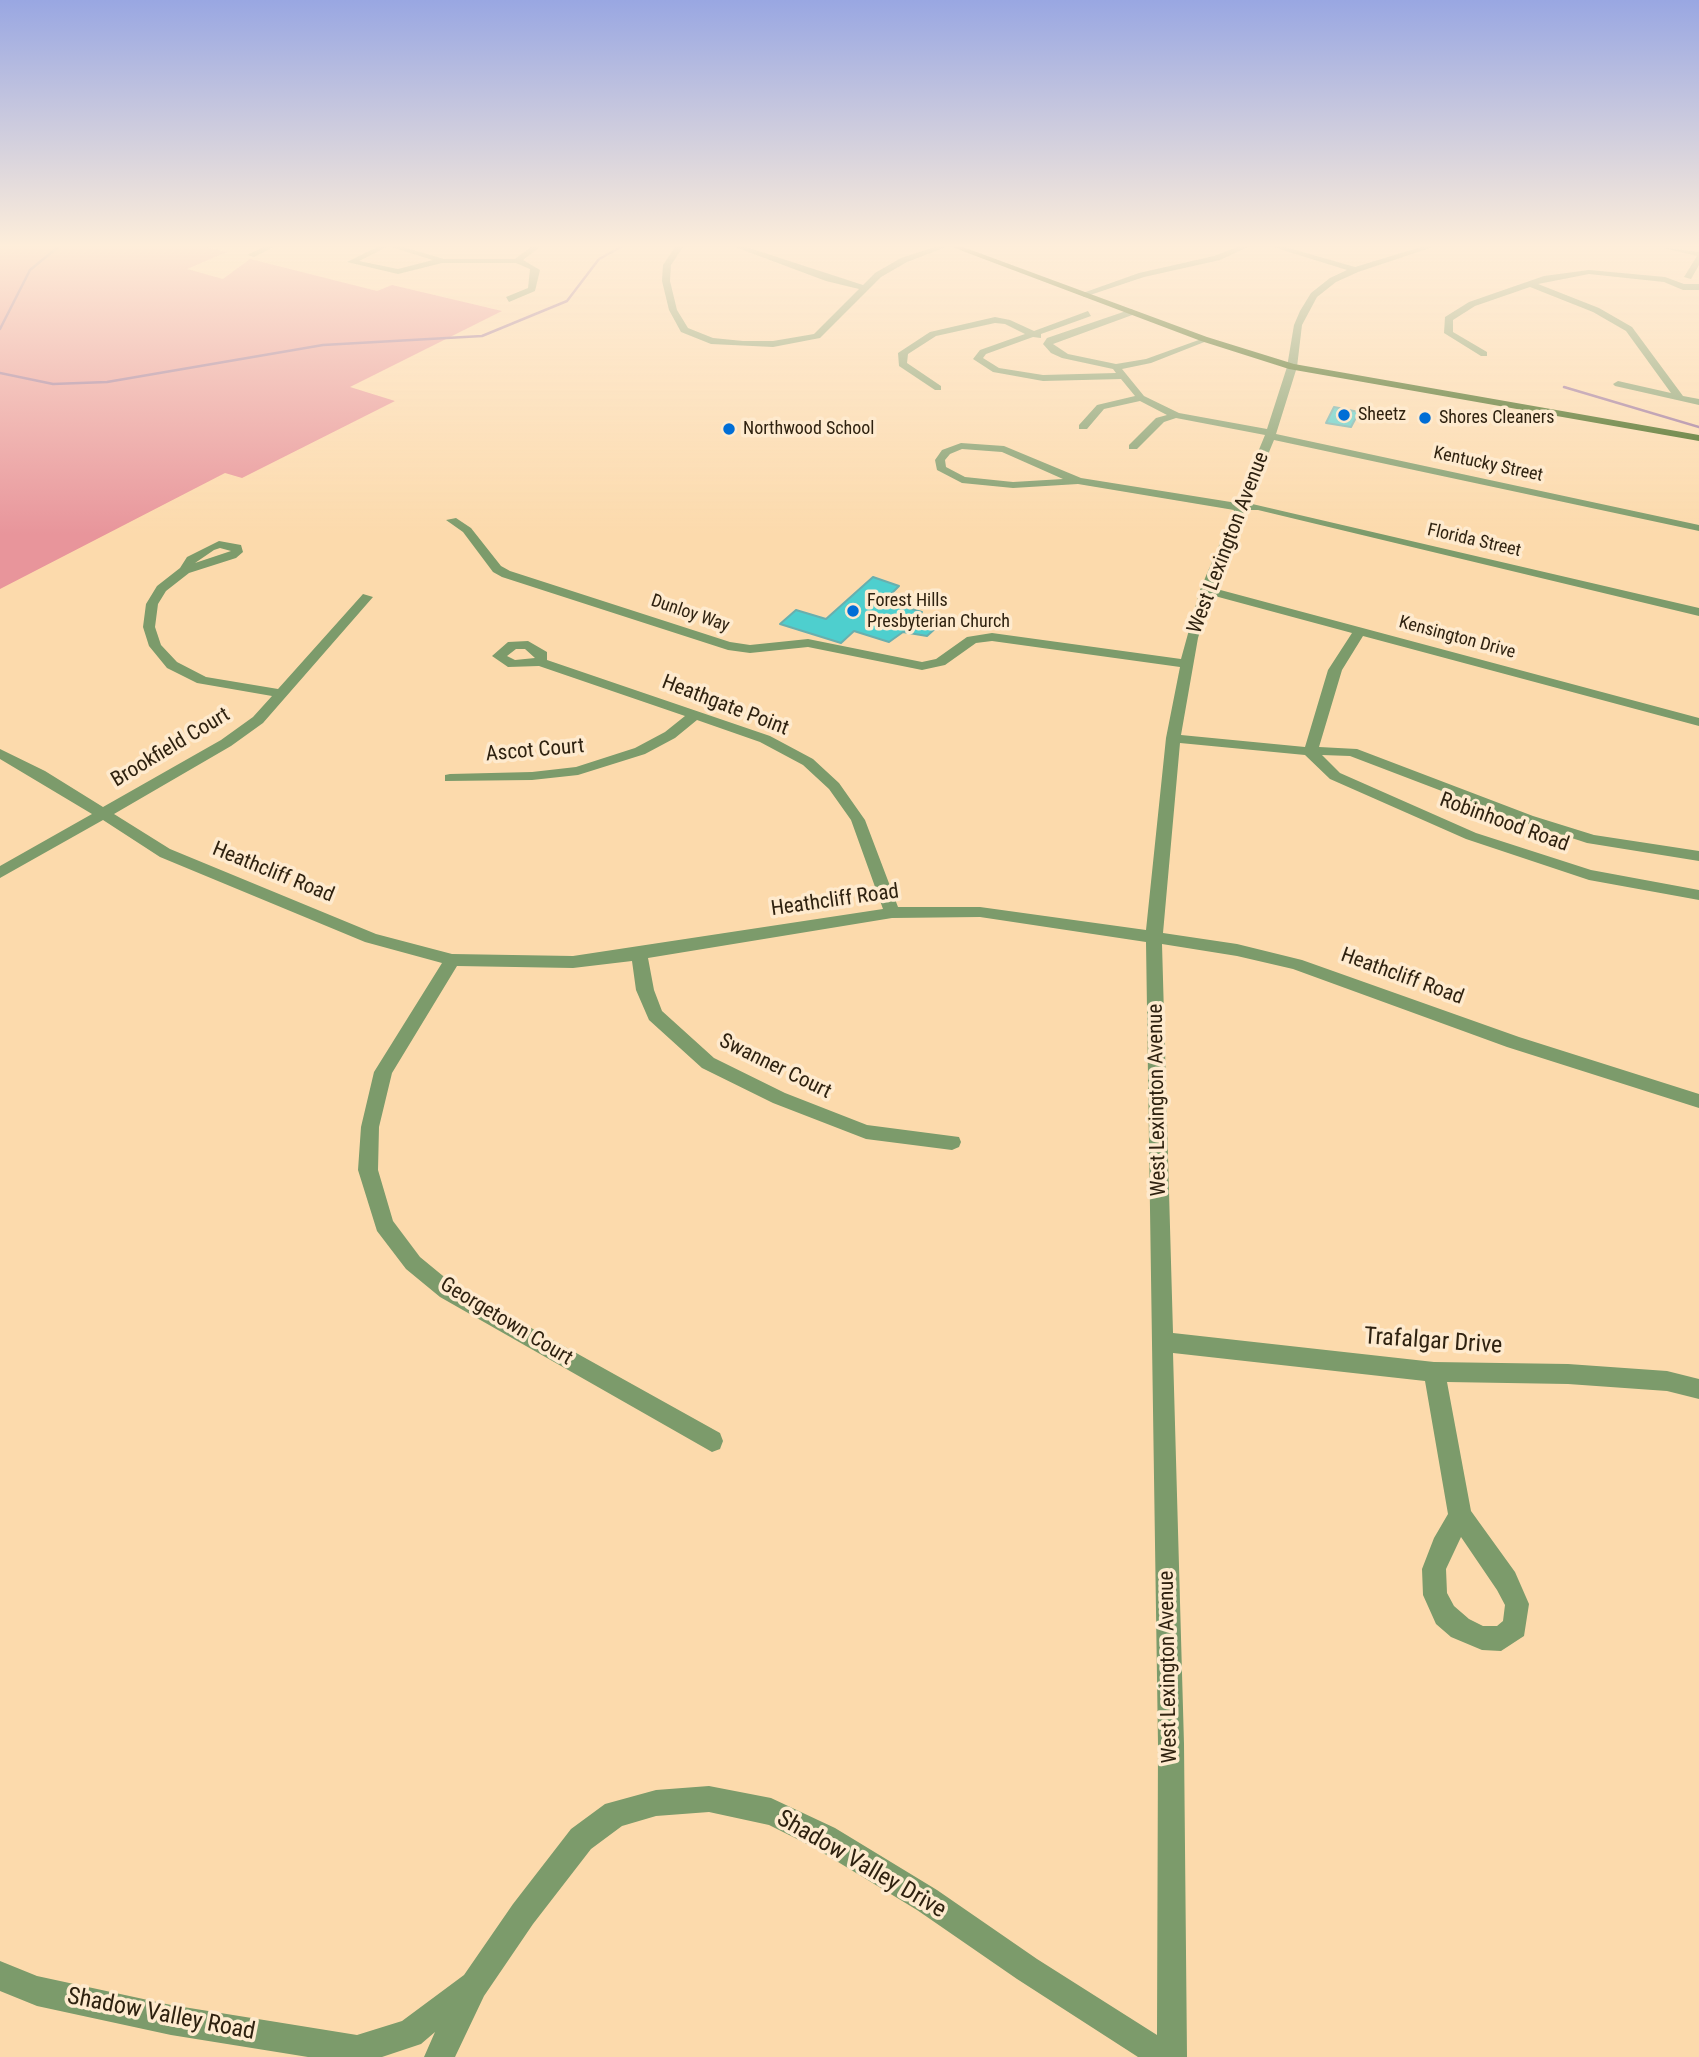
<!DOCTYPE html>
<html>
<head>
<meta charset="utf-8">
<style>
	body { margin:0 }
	canvas { display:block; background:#fcdaac }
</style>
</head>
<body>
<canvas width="1699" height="2057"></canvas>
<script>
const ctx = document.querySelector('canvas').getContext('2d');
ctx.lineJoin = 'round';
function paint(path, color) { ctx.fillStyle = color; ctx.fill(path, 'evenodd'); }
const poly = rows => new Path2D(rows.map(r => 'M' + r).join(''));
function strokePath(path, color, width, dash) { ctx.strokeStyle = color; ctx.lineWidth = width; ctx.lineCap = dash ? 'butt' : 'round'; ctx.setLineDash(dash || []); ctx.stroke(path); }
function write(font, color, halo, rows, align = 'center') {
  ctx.font = font + ' "Roboto Condensed",sans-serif'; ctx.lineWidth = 7; ctx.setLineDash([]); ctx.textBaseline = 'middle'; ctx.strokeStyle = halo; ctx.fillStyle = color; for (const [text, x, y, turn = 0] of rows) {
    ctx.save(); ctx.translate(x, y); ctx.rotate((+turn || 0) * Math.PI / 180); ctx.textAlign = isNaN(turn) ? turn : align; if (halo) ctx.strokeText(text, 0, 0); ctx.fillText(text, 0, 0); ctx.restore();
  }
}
const green = poly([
	[0,247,206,247,227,252,187,269,223,279,250,259,377,291,392,285,502,311,350,387,395,401,242,478,225,473,0,589]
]);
const stream = poly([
	[0,329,30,270,58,247],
	[0,373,53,384,107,382,323,345,482,336,567,301,599,259,621,247],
	[1564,387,1699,427]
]);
const building = poly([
	[1334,407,1359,412,1351,427,1326,423,1334,407],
	[873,577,899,586,884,601,922,612,918,616,938,626,927,636,903,632,889,642,854,631,841,643,780,624,796,610,826,619,873,577]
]);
const minor = poly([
	[264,247,274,247,254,257,247,255,264,247],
	[377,247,387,247,359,261,398,269,433,260,391,247,403,247,444,259,515,259,531,247,540,247,523,260,540,270,535,291,509,302,506,297,528,288,530,269,516,263,442,263,398,274,347,262,377,247],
	[675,247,683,247,671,265,670,281,677,310,688,328,713,338,743,341,773,341,814,334,859,289,826,281,735,247,746,247,863,285,875,273,901,258,935,247,946,247,907,262,881,277,820,338,773,347,711,344,681,332,669,310,662,281,663,265,675,247],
	[1237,247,1248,247,1220,260,1144,277,1084,297,1080,294,1139,273,1214,256,1237,247],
	[1273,247,1285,247,1355,267,1421,247,1433,247,1358,272,1336,282,1317,297,1302,325,1297,367,1276,434,1699,525,1699,531,1274,440,1248,503,1699,608,1699,616,1258,510,1245,510,1213,588,1699,718,1699,726,1363,636,1342,670,1319,747,1357,749,1533,816,1594,835,1699,851,1699,861,1587,843,1523,822,1350,756,1322,755,1340,773,1476,833,1591,870,1699,890,1699,900,1589,880,1466,839,1330,779,1305,755,1180,743,1163,933,1237,944,1302,960,1519,1037,1699,1094,1699,1108,1507,1047,1293,969,1237,956,1162,944,1173,1333,1434,1362,1568,1364,1667,1371,1699,1379,1699,1399,1667,1391,1568,1384,1447,1382,1471,1511,1515,1572,1529,1604,1524,1636,1501,1651,1482,1650,1451,1637,1436,1624,1423,1595,1422,1569,1434,1538,1448,1514,1425,1381,1173,1353,1184,1744,1187,2057,1138,2057,1017,1979,917,1910,815,1848,769,1825,709,1812,656,1816,622,1826,591,1849,533,1924,484,1996,455,2057,424,2057,435,2032,421,2044,382,2057,308,2057,171,2035,37,2006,0,1991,0,1961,37,1976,171,2005,357,2035,402,2021,464,1975,513,1904,571,1829,605,1804,656,1790,709,1786,771,1798,835,1828,937,1890,1037,1959,1157,2035,1158,1744,1146,942,980,917,892,918,648,958,654,990,662,1011,714,1058,785,1093,867,1125,959,1137,961,1142,959,1147,952,1150,866,1139,773,1103,702,1068,649,1020,636,990,632,961,573,968,457,966,392,1073,379,1127,378,1170,393,1221,420,1257,454,1285,720,1433,723,1441,720,1449,712,1452,440,1297,406,1269,377,1231,358,1170,361,1127,374,1072,442,963,365,942,160,857,103,820,0,878,0,866,92,814,0,759,0,749,45,771,103,807,221,740,253,717,272,696,197,683,167,668,149,646,143,627,146,604,157,586,180,568,187,557,219,541,241,545,243,552,236,558,189,573,166,591,158,604,155,627,161,645,177,662,206,677,278,689,363,594,373,597,263,723,231,746,114,814,170,849,376,934,452,954,573,956,883,909,851,820,829,789,803,765,760,742,697,720,675,738,645,754,578,775,532,780,445,781,445,775,450,774,532,772,576,767,635,748,665,732,685,716,539,666,508,667,492,656,508,642,528,641,547,652,547,660,770,736,813,759,839,783,865,820,898,907,980,907,1146,930,1166,738,1180,667,992,641,976,643,945,665,922,670,808,647,750,653,728,650,502,577,493,572,463,532,446,520,456,518,471,528,501,566,510,571,730,642,750,645,808,639,922,662,936,659,967,637,992,633,1181,659,1200,590,1234,510,1078,484,1013,488,962,483,937,470,935,460,942,450,961,443,1004,446,1081,478,1237,503,1265,435,1176,418,1164,422,1137,449,1129,449,1129,445,1156,418,1167,415,1140,401,1104,409,1087,429,1079,429,1079,425,1097,405,1135,396,1121,379,1043,381,993,372,973,359,980,350,1025,334,1005,324,995,323,936,336,908,354,907,363,941,386,941,390,935,390,899,366,898,353,930,332,995,317,1010,320,1034,331,1088,311,1091,316,1041,334,1041,338,1033,337,986,354,983,358,999,368,1043,375,1116,373,1113,369,1062,358,1051,353,1043,344,1047,338,1132,309,1135,314,1053,344,1068,354,1116,364,1146,359,1207,337,1207,341,1151,363,1122,369,1144,396,1179,413,1267,429,1287,367,1294,325,1300,311,1311,293,1330,278,1347,270,1273,247],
	[962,449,1002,452,1063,479,1013,482,965,477,946,467,945,460,950,454,962,449],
	[220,548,231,551,195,563,214,550,220,548],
	[1211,595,1352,633,1328,670,1305,747,1181,735,1198,638,1211,595],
	[516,649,525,649,535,658,515,660,507,656,516,649],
	[1461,1537,1497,1590,1505,1605,1503,1621,1497,1626,1483,1626,1469,1619,1454,1606,1447,1593,1446,1569,1461,1537],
	[1659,247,1699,252,1699,265,1691,279,1684,277,1697,256,1659,247],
	[1589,270,1665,277,1684,284,1699,284,1699,290,1683,290,1664,282,1589,274,1538,284,1599,308,1632,327,1683,396,1699,399,1699,405,1615,386,1613,384,1618,381,1671,393,1626,331,1593,312,1530,287,1475,306,1453,320,1453,332,1487,352,1487,356,1481,356,1444,333,1445,317,1469,302,1544,276,1589,270]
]);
const major = poly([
	[952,247,963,247,1207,337,1294,364,1699,435,1699,441,1289,369,1201,341,952,247]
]);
const markers = [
	[1344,415,7,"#006ed6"],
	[1425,418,7,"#006ed6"],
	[729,429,7,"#006ed6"],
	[853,611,7,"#006ed6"]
];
const farPoinames = [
	["Sheetz",1358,415],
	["Shores Cleaners",1439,418],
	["Northwood School",743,429],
	["Forest Hills",867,601],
	["Presbyterian Church",867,622]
];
const farStreetnames = [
	["Kentucky Street",1488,465,12],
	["Florida Street",1474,541,13],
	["Dunloy Way",690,614,19],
	["Kensington Drive",1457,638,15]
];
const streetNames = [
	["West Lexington Avenue",1229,543,-69],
	["Heathgate Point",725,706,21],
	["Brookfield Court",171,748,-31],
	["Ascot Court",535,751,-5],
	["Robinhood Road",1504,823,20],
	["Heathcliff Road",273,873,22],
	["Heathcliff Road",835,901,-8],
	["Heathcliff Road",1402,977,20],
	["Swanner Court",775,1067,26],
	["West Lexington Avenue",1158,1100,-91],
	["Georgetown Court",506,1322,31],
	["West Lexington Avenue",1169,1667,-91]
];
const nearStreetnames = [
	["Trafalgar Drive",1433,1342,4],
	["Shadow Valley Drive",861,1865,30],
	["Shadow Valley Road",161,2015,11]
];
paint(green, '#e8959b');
strokePath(stream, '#97719d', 2.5);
paint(building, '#4ecfce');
strokePath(building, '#69afae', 2);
paint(minor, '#7c9b6b');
paint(major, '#325d0d');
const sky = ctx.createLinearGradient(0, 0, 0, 535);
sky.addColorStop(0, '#99a7e2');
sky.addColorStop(0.46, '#feeeda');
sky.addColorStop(1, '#feeeda00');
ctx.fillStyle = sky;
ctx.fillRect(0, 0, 1699, 535);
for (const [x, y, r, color] of markers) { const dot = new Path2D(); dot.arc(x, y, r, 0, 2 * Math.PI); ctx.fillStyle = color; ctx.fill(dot); strokePath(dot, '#feeace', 2.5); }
write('18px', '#2f2210', '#feeace', farPoinames, 'left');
write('18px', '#2f2210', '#feeace', farStreetnames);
write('21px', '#2f2210', '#feeace', streetNames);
write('24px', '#2f2210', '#feeace', nearStreetnames);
</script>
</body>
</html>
